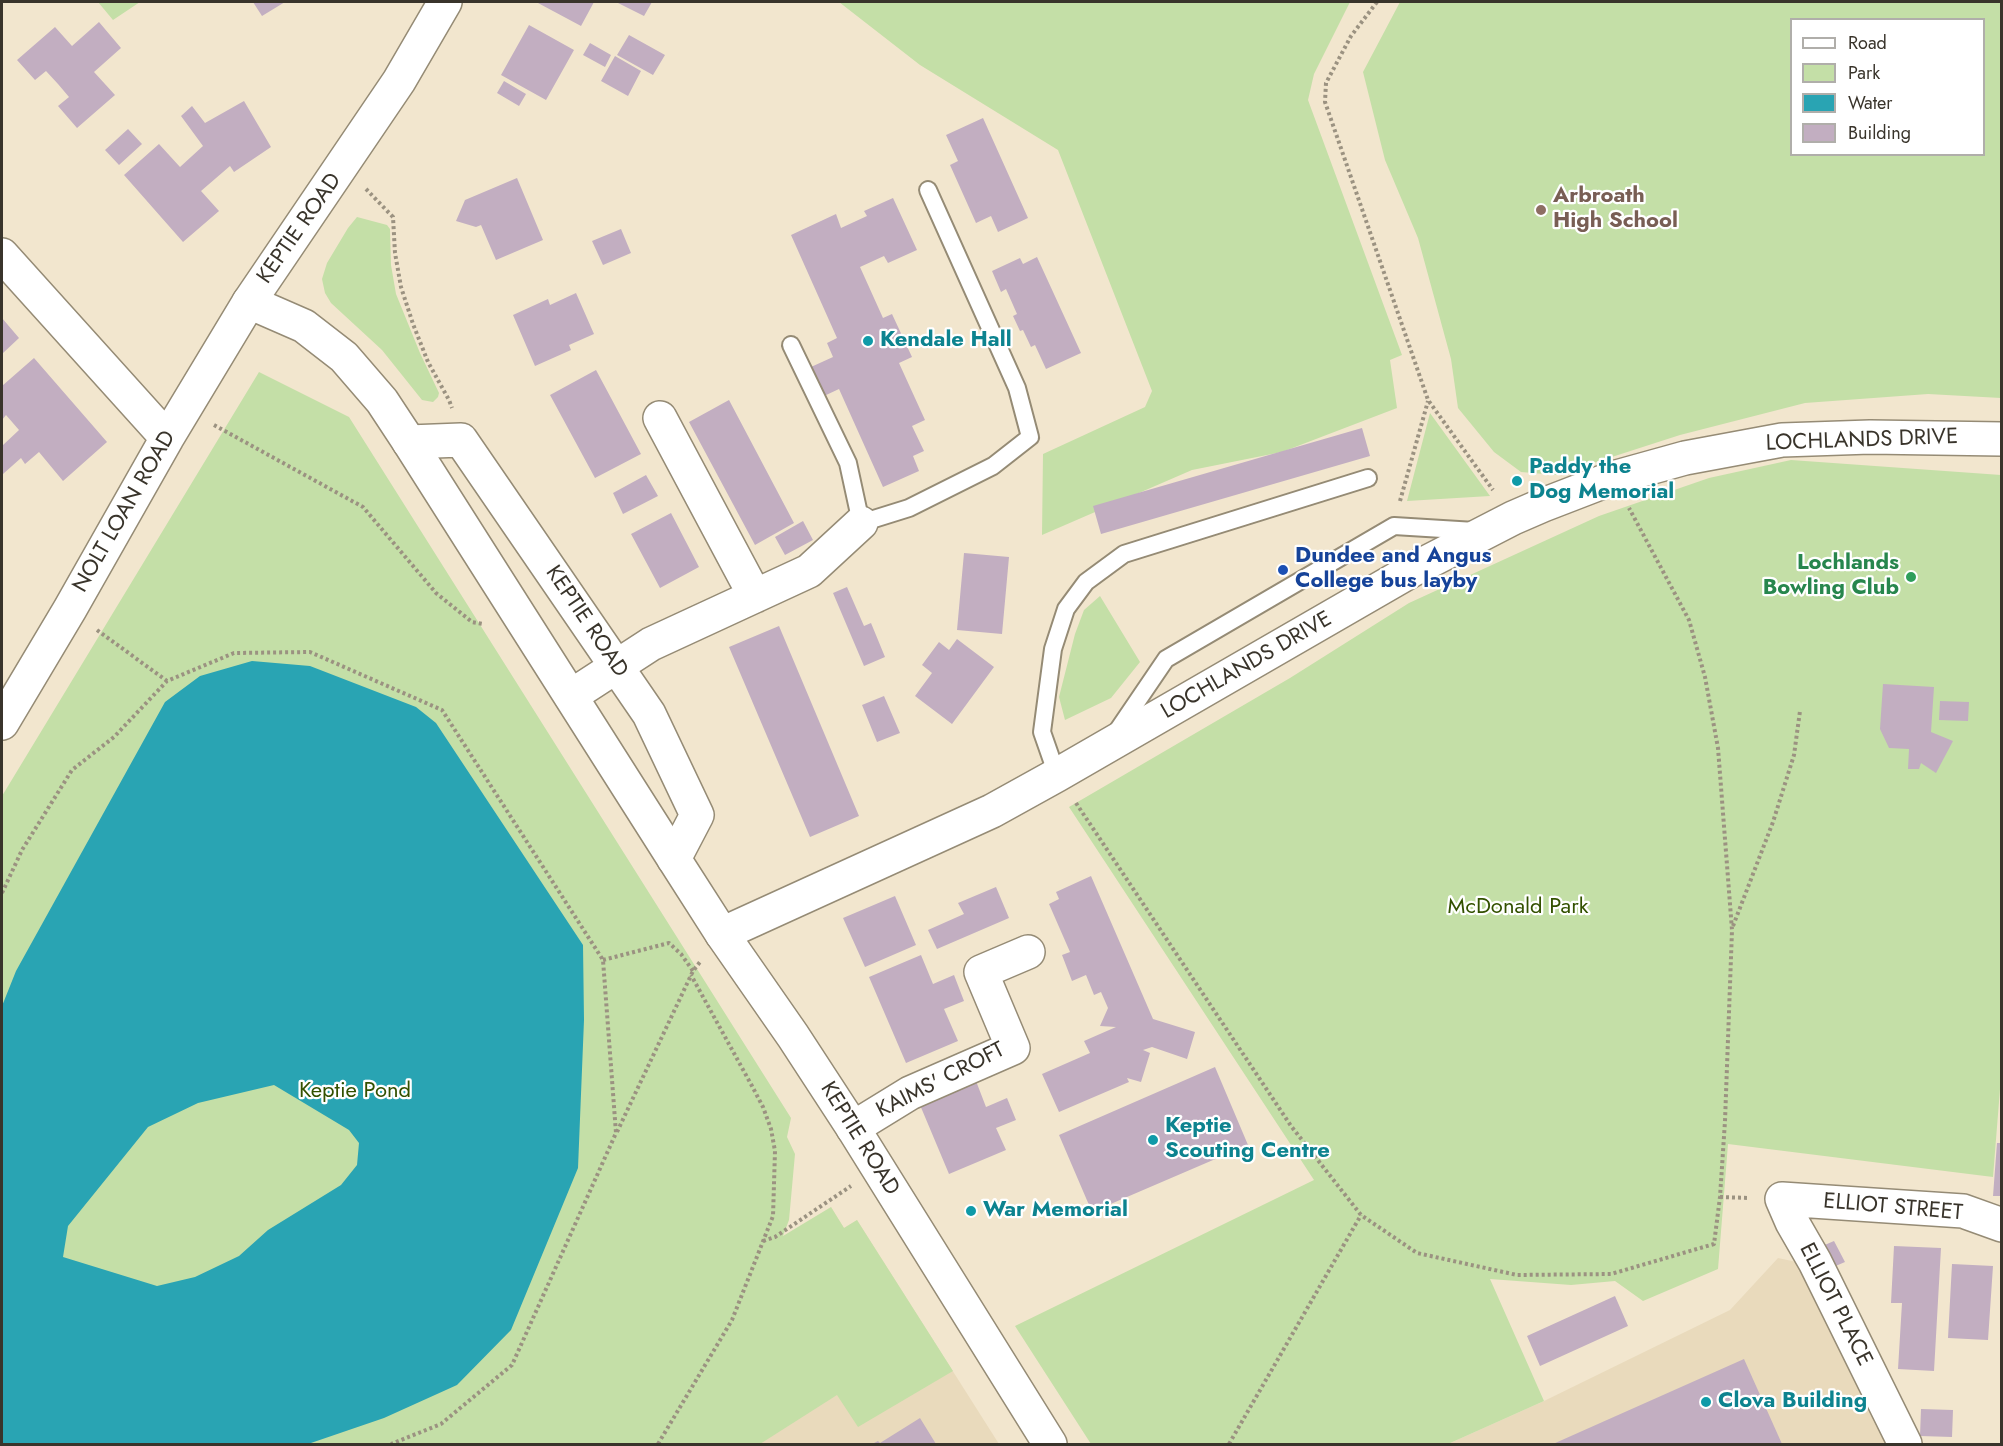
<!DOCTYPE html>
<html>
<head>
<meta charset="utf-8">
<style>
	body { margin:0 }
	#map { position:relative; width:2003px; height:1446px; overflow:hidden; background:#f2e6ce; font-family:Jost,sans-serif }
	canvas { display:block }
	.frame { position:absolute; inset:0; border:3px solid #39342b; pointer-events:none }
	.legend { position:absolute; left:1790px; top:18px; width:195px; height:138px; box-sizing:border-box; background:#fff; border:2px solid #b0aeaa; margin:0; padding:8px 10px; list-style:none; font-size:18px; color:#39342b }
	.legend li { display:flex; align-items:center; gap:12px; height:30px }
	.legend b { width:30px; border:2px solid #b0aeaa }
</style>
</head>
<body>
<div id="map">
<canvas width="2003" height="1446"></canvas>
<div class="frame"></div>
<ul class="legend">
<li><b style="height:8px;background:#fff"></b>Road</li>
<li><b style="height:16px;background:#c4dfa7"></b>Park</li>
<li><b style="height:16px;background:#29a4b3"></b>Water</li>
<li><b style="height:16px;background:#c2aec1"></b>Building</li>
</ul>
</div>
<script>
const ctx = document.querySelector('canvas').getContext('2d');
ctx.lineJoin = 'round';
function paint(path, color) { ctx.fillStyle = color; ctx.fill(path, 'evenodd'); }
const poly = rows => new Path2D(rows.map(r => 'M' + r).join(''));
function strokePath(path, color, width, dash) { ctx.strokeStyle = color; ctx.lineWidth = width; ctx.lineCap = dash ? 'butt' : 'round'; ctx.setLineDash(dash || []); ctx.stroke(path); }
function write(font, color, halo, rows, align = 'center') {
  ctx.font = font + ' Jost,sans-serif'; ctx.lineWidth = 4.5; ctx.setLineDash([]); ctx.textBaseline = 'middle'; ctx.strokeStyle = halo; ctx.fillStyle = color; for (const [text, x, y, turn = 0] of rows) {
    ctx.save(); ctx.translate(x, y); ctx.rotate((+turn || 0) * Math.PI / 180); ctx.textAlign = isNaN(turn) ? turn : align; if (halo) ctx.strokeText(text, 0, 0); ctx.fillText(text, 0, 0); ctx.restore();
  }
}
const built = poly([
	[831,1207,844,1228,857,1220,999,1444,677,1444],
	[1778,1258,1806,1264,1894,1444,1448,1444,1544,1401,1730,1310]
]);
const green = poly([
	[98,2,140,2,113,20],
	[839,2,1350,2,1314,74,1308,100,1402,355,1390,360,1397,408,1282,452,1192,470,1042,535,1043,454,1145,407,1152,391,1058,150,920,65],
	[1400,2,2001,2,2001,398,1928,394,1805,403,1680,435,1556,475,1521,472,1494,452,1458,408,1451,359,1418,238,1385,160,1363,72],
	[1792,20,1984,20,1984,154,1792,154],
	[357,217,387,225,390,229,391,265,396,294,420,353,439,393,438,397,433,402,422,400,382,350,331,303,325,293,322,279,327,263,348,228],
	[259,372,349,417,791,1118,787,1137,795,1154,789,1220,783,1236,831,1207,844,1228,857,1220,953,1371,858,1427,837,1395,760,1444,2,1444,2,796],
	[1430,413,1490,496,1407,501],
	[1791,460,2001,475,2002,1064,1993,1177,1728,1144,1718,1269,1643,1301,1615,1281,1571,1285,1490,1279,1544,1401,1448,1444,1091,1444,1015,1326,1314,1180,1069,807,1290,678,1409,603,1599,516,1709,478],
	[1100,596,1140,662,1111,698,1065,720,1059,697,1075,634,1084,610]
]);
const water = poly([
	[252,661,310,666,416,707,436,723,583,945,584,1020,578,1168,511,1330,457,1385,384,1418,308,1444,2,1444,2,1006,16,971,165,702,200,676],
	[274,1085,349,1130,359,1143,357,1165,341,1185,268,1230,239,1256,195,1277,157,1286,63,1257,68,1226,148,1127,198,1103]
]);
const building = poly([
	[253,2,285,2,262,16],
	[538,2,594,2,581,26,538,3],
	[616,2,652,2,644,16],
	[99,22,121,48,94,72,115,95,77,128,58,106,69,97,58,84,46,71,35,80,17,60,55,27,72,46],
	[529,25,574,50,546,100,501,75],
	[629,35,665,55,653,75,617,55],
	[590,43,611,55,605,67,583,55],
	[615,56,641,71,628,96,601,81],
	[504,81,526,94,519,106,497,93],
	[244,101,271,147,234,172,230,166,201,191,219,211,183,242,124,175,159,144,180,167,203,146,181,116,192,106,205,123],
	[983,118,1028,218,998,232,991,216,976,223,950,165,958,161,946,135],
	[128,129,142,144,119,165,105,150],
	[517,178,543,240,496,260,481,225,476,227,456,221,465,200],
	[893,198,917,250,888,263,884,256,860,267,883,318,892,314,912,357,899,363,925,420,912,426,924,451,913,456,919,471,883,487,839,389,824,396,811,367,833,357,827,343,837,338,791,235,836,214,841,228,867,216,864,211],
	[621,229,631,253,603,265,592,241],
	[1037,257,1081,353,1046,369,1035,345,1031,347,1023,330,1020,331,1013,316,1017,314,1006,289,1001,292,992,271,1020,258,1023,264],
	[576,293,594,334,569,345,571,350,535,366,513,315,548,299,550,305],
	[2,318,19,338,2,354],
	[34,358,107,442,63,481,39,452,25,464,21,458,3,474,2,473,2,446,19,430,6,415,2,420,2,386],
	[596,370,641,454,595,478,550,395],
	[729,400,794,523,755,545,689,422],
	[1362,428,1370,456,1101,534,1093,506],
	[646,475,658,496,623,514,613,493],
	[671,513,699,567,660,588,631,534],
	[803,521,813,540,785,555,775,537],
	[964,553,1009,557,1002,634,957,630],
	[847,587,864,626,871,623,885,657,864,666,833,593],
	[779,626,859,816,810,837,729,647],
	[957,639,994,667,952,724,915,696,932,673,922,665,939,642,949,650],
	[1883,684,1934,687,1931,732,1953,741,1936,773,1921,763,1919,769,1908,769,1909,749,1889,748,1880,729],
	[884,696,900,733,877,742,862,705],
	[1940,701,1969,702,1968,721,1939,720],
	[1091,876,1153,1019,1195,1032,1187,1059,1152,1047,1143,1050,1150,1053,1141,1082,1127,1078,1129,1082,1059,1112,1042,1074,1090,1053,1084,1041,1116,1027,1100,1026,1108,1008,1101,992,1094,995,1086,975,1072,981,1062,955,1070,952,1049,904,1059,899,1056,892],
	[996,887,1009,918,937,949,928,930,964,914,958,903],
	[895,896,916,945,865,967,843,918],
	[921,955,933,984,954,975,964,1001,944,1009,958,1041,906,1063,869,977],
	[1215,1067,1248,1145,1092,1212,1059,1135],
	[976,1081,986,1107,1007,1098,1016,1120,996,1128,1006,1150,949,1174,920,1105],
	[1997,1143,2002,1143,2002,1196,1993,1196],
	[1834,1241,1845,1262,1831,1268,1820,1247],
	[1894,1246,1941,1248,1934,1371,1898,1369,1902,1303,1891,1303],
	[1952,1264,1993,1266,1988,1340,1948,1338],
	[1615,1296,1628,1326,1540,1366,1527,1336],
	[1744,1359,1782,1444,1553,1444],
	[1921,1409,1953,1410,1952,1437,1920,1436],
	[920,1418,936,1444,872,1444,878,1441,880,1443]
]);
const path = poly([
	[1377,2,1351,36,1326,83,1325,102,1428,400,1493,490],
	[366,189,393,217,395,253,401,287,413,324,428,362,449,400,452,408],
	[214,425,363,507,436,593,472,622,483,624],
	[1400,501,1428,401],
	[97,630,167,681],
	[1076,803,1291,1126,1361,1215,1417,1253,1517,1275,1611,1274,1714,1244,1720,1197,1725,1121,1732,930,1718,748,1705,677,1689,620,1629,508],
	[2,893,22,850,72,770,114,737,167,681,234,653,310,652,442,710,603,960,616,1133,512,1365,441,1424,391,1444],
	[1733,926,1773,822,1794,755,1800,711],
	[603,960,669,943,681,954,693,971],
	[617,1132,693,971,700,962],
	[1720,1197,1749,1198],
	[763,1241,775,1237,851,1186],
	[658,1444,732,1320,773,1216,775,1151,771,1129,763,1107,752,1086,691,975],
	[1229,1444,1361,1215]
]);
const service = poly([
	[791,345,848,463,861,523,909,508,993,466,1030,437,1017,388,928,190],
	[1115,734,1166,659,1394,526,1475,531],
	[1057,775,1042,732,1053,649,1066,609,1086,582,1124,554,1368,478]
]);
const minor = poly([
	[2,255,167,438],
	[660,418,755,596],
	[409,442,461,440,649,714,697,815,674,859],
	[571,696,651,644,809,571,861,523],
	[2,723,70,609,167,438,249,302],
	[722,934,992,811,1057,775,1414,569,1513,518,1543,505,1613,478,1685,458,1782,440,1870,437,2002,439],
	[853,1128,910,1093,1013,1048,981,972,1028,952],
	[1905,1444,1815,1262,1792,1222,1782,1199,1963,1211,2002,1225]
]);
const secondary = poly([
	[445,2,399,81,249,302,304,326,344,357,382,401,409,442,674,859,722,934,793,1036,853,1128,1050,1444]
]);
const markers = [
	[1541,210,6,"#8d6e63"],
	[868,341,6,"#0f9aa8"],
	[1517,481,6,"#0f9aa8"],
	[1283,570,6,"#1a4fb4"],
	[1911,577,6,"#2e9e5b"],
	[1153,1140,6,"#0f9aa8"],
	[971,1211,6,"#0f9aa8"],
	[1706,1402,6,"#0f9aa8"]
];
const educationNames = [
	["Arbroath",1553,197],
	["High School",1553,222]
];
const streetNames = [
	["KEPTIE ROAD",300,229,-55],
	["LOCHLANDS DRIVE",1862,441,-2],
	["NOLT LOAN ROAD",125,512,-60],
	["KEPTIE ROAD",586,622,56],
	["LOCHLANDS DRIVE",1247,666,-30],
	["KAIMS' CROFT",941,1081,-27],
	["KEPTIE ROAD",859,1139,58],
	["ELLIOT STREET",1893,1208,5],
	["ELLIOT PLACE",1835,1305,63]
];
const cultureNames = [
	["Kendale Hall",880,341],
	["Paddy the",1529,468],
	["Dog Memorial",1529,493],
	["Keptie",1165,1127],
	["Scouting Centre",1165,1152],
	["War Memorial",983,1211],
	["Clova Building",1718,1402]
];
const transitNames = [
	["Dundee and Angus",1295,557],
	["College bus layby",1295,582]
];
const leisureNames = [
	["Lochlands",1899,564],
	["Bowling Club",1899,589]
];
const parkNames = [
	["McDonald Park",1518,908],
	["Keptie Pond",355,1092]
];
paint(built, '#e9dabc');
paint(green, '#c4dfa7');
paint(water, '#29a4b3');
paint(building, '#c2aec1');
strokePath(service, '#958b75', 20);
strokePath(minor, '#958b75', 36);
strokePath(secondary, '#958b75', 36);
strokePath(path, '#9b9281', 4, [3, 3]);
strokePath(service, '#fff', 16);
strokePath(minor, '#fff', 33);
strokePath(secondary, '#fff', 33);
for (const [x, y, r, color] of markers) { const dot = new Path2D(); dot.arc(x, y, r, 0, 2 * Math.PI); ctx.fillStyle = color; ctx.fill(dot); strokePath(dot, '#fff', 2); }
write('bold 22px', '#785e54', '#fff', educationNames, 'left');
write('22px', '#39342b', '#fff', streetNames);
write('bold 22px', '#0d838f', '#fff', cultureNames, 'left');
write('bold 22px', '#164399', '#fff', transitNames, 'left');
write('bold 22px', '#27864d', '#fff', leisureNames, 'right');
write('22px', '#335100', '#fff', parkNames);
</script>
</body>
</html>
